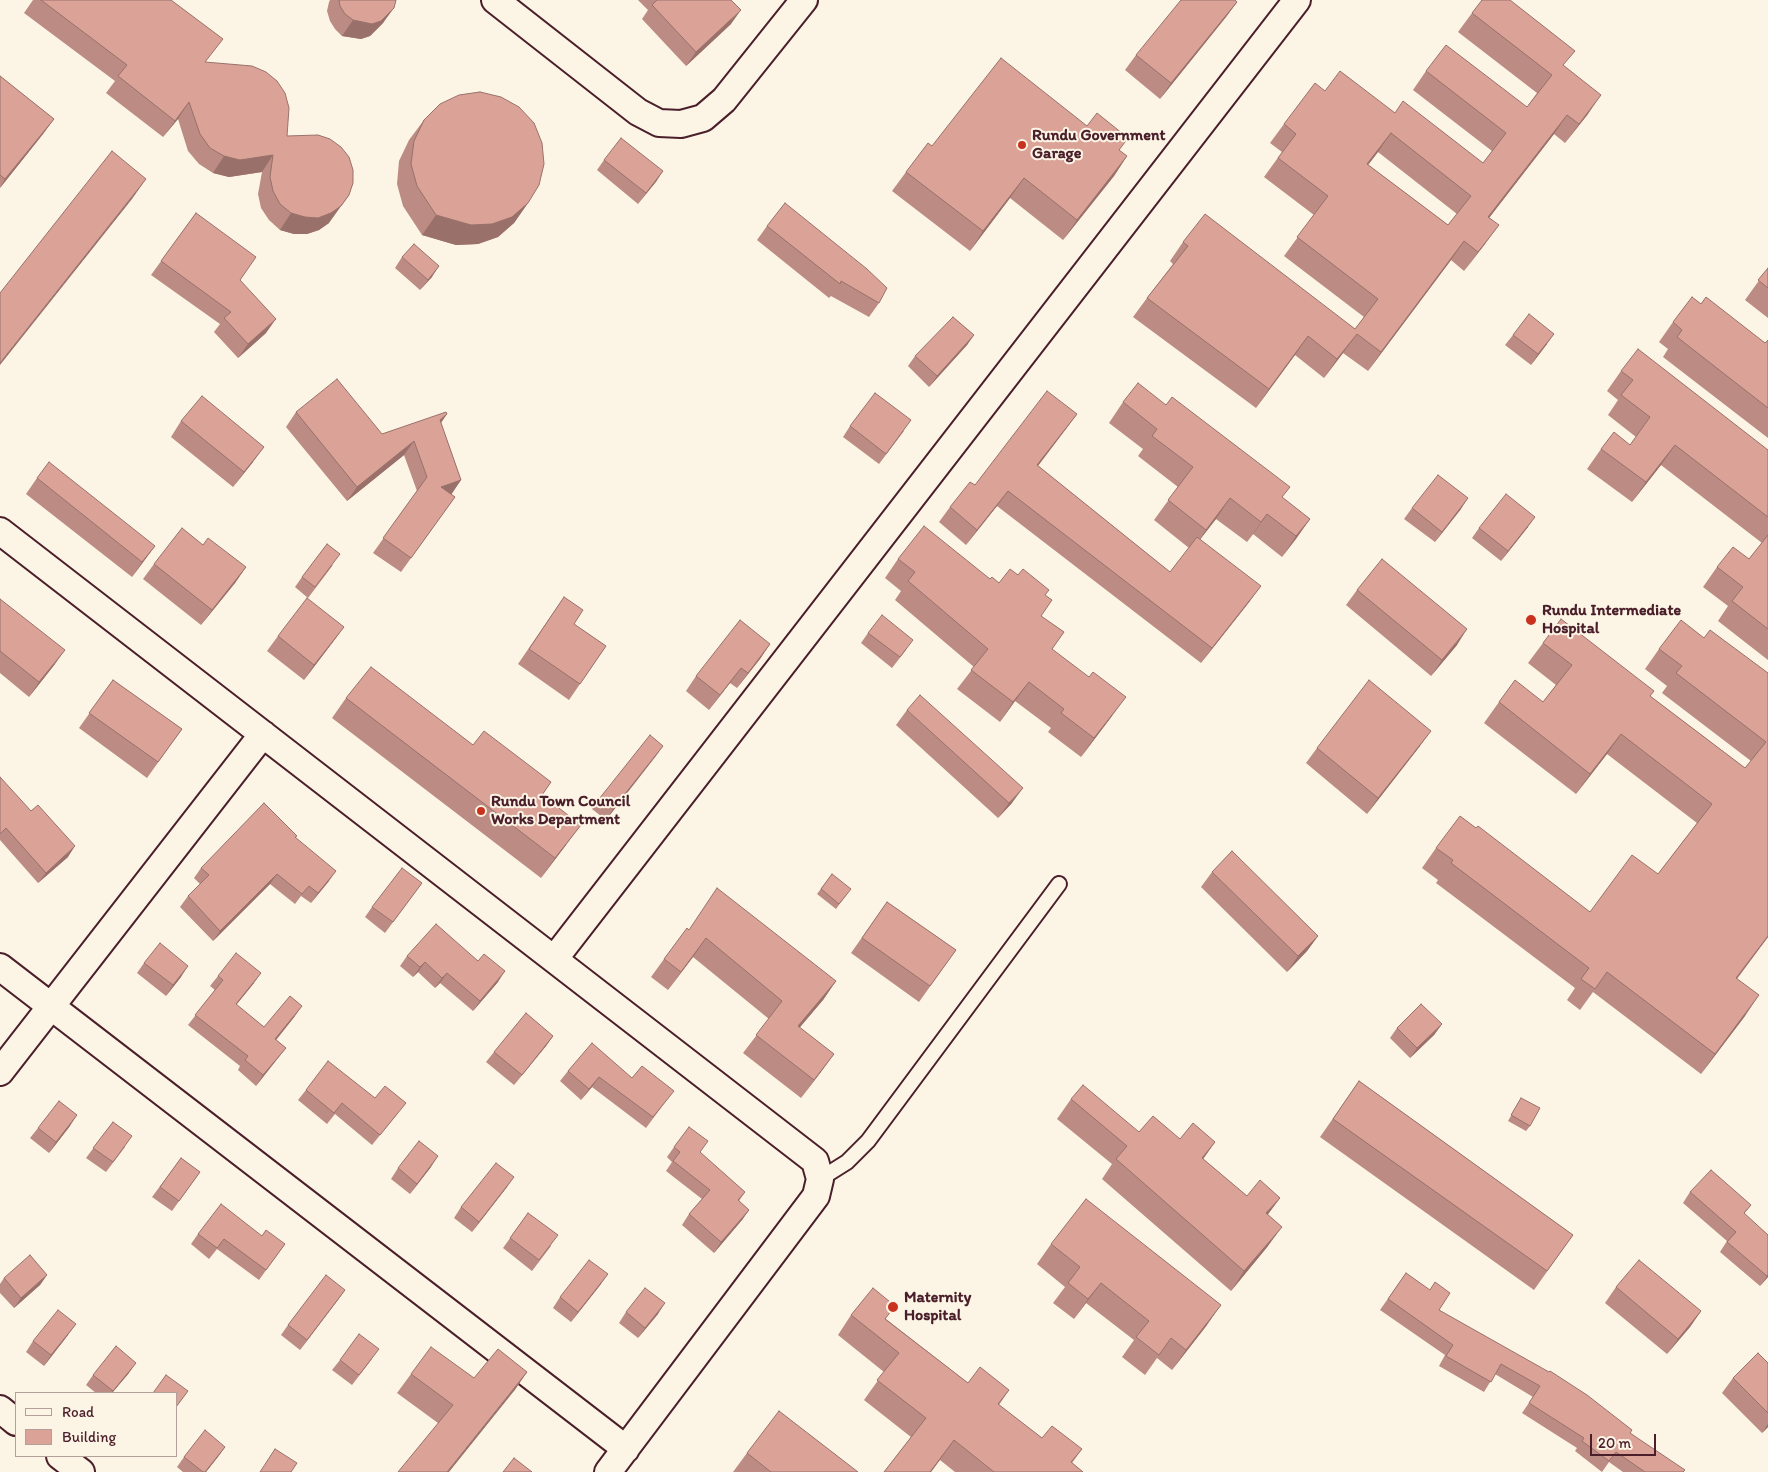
<!DOCTYPE html>
<html>
<head>
<meta charset="utf-8">
<style>
	body { margin:0 }
	#map { position:relative; width:1768px; height:1472px; overflow:hidden; background:#fcf5e5; font-family:Itim,sans-serif }
	canvas { display:block }
	.legend { position:absolute; left:15px; top:1392px; width:162px; height:65px; box-sizing:border-box; background:#fcf5e5; border:1px solid #b59f9b; margin:0; padding:6px 9px; list-style:none; font-size:15px; color:#4a1f2b }
	.legend li { display:flex; align-items:center; gap:10px; height:25px }
	.legend b { width:25px; border:1px solid #b59f9b }
	.scale { position:absolute; left:1590px; top:1434px; width:66px; height:22px; box-sizing:border-box; border:2px solid #4a1f2b; border-top:0; padding-left:6px; font-size:15px; line-height:18px; white-space:nowrap; color:#4a1f2b; -webkit-text-stroke:4px #fcf5e5; paint-order:stroke }
</style>
</head>
<body>
<div id="map">
<canvas width="1768" height="1472"></canvas>
<ul class="legend">
<li><b style="height:6px;background:#fcf5e5"></b>Road</li>
<li><b style="height:14px;background:#dba298"></b>Building</li>
</ul>
<div class="scale">20 m</div>
</div>
<script>
const ctx = document.querySelector('canvas').getContext('2d');
ctx.lineJoin = 'round';
const poly = rows => new Path2D(rows.map(r => 'M' + r).join(''));
function strokePath(path, color, width, dash) { ctx.strokeStyle = color; ctx.lineWidth = width; ctx.lineCap = dash ? 'butt' : 'round'; ctx.setLineDash(dash || []); ctx.stroke(path); }
function paint(path, color) { ctx.fillStyle = color; ctx.fill(path, 'evenodd'); }
function write(font, color, halo, rows, align = 'center') {
  ctx.font = font + ' Itim,sans-serif'; ctx.lineWidth = 4; ctx.setLineDash([]); ctx.textBaseline = 'middle'; ctx.strokeStyle = halo; ctx.fillStyle = color; for (const [text, x, y, turn = 0] of rows) {
    ctx.save(); ctx.translate(x, y); ctx.rotate((+turn || 0) * Math.PI / 180); ctx.textAlign = isNaN(turn) ? turn : align; if (halo) ctx.strokeText(text, 0, 0); ctx.fillText(text, 0, 0); ctx.restore();
  }
}
const service = poly([
	[820,1179,847,1162,868,1141,1059,884]
]);
const minor = poly([
	[495,0,638,112,659,123,681,124,703,118,724,100,804,0],
	[0,531,815,1161,820,1179,816,1196,608,1472],
	[555,958,1297,0],
	[0,967,626,1449],
	[0,1072,263,734],
	[0,1409,16,1422],
	[60,1456,81,1472]
]);
const wall = poly([
	[33,0,171,0,206,63,287,136,329,223,319,230,307,234,294,234,280,230,269,220,261,208,258,194,262,172,229,177,213,173,199,164,188,151,178,119,163,137,106,93,115,81,24,13],
	[330,0,396,0,383,23,370,36,361,39,342,36,335,29,330,21,327,11,329,2],
	[638,0,731,0,731,24,686,66,642,19,648,10],
	[1237,2,1226,17,1160,99,1125,70,1136,55],
	[1472,13,1564,66,1588,114,1565,143,1554,134,1489,218,1485,244,1464,271,1451,260,1368,371,1343,353,1324,378,1295,355,1256,408,1133,317,1147,298,1173,264,1170,261,1183,242,1355,329,1364,317,1284,256,1314,215,1264,177,1282,152,1270,143,1284,124,1395,113,1483,163,1492,151,1413,90,1426,71,1527,107,1537,93,1458,32],
	[1378,152,1457,214,1448,225,1368,165],
	[0,76,54,119,43,134,0,188],
	[424,120,528,203,514,223,498,237,478,244,456,245,422,235,403,206,397,184,399,161,409,140],
	[1087,126,1127,156,1114,176,1063,240,1010,198,970,251,892,191,906,172,932,146],
	[604,160,663,171,638,204,597,170],
	[196,213,240,280,266,333,238,358,214,332,220,324,151,275],
	[767,226,879,303,869,317,831,296,829,298,757,240],
	[402,257,432,277,420,290,395,268],
	[1768,268,1768,318,1745,300],
	[1701,304,1765,343,1768,340,1768,438,1663,357,1668,349,1659,342,1673,322],
	[974,335,967,345,929,387,908,366,915,356],
	[1513,335,1547,344,1531,365,1505,345],
	[1621,371,1768,450,1768,660,1718,621,1728,606,1703,587,1717,567,1749,559,1762,543,1661,465,1632,502,1587,469,1601,449,1630,445,1636,437,1608,415,1618,400,1607,391],
	[1123,402,1282,498,1310,519,1282,557,1253,534,1247,542,1216,519,1200,539,1250,601,1201,663,997,506,966,545,939,522,950,507,975,485,1077,414,1038,466,1170,572,1189,548,1154,520,1178,487,1138,456,1143,449,1109,423],
	[296,412,382,434,447,414,441,423,461,480,451,494,455,497,401,572,373,553,417,491,404,455,347,501,286,427],
	[181,421,253,462,233,487,171,437],
	[850,426,904,431,879,464,843,437],
	[37,478,155,546,132,577,26,494],
	[1412,508,1461,509,1435,542,1404,519],
	[1528,527,1501,561,1472,538,1479,528],
	[898,559,990,579,999,583,1045,595,1041,616,1064,632,1052,649,1112,716,1081,757,1048,732,1051,728,1015,701,1000,722,957,689,974,667,895,600,901,591,885,578],
	[154,564,246,567,235,583,201,625,143,579],
	[333,565,308,598,295,587,302,577],
	[1357,590,1457,645,1431,676,1346,605],
	[564,597,574,624,606,646,569,700,518,664],
	[0,599,55,664,29,697,0,673],
	[344,627,304,680,267,651,278,636],
	[868,633,906,650,892,668,861,643],
	[1704,638,1768,673,1768,937,1737,979,1745,1016,1701,1074,1593,992,1580,1010,1567,1000,1575,988,1436,883,1438,880,1422,868,1436,848,1590,912,1658,874,1697,823,1607,754,1576,794,1484,723,1499,702,1543,702,1556,685,1528,663,1543,643,1650,696,1745,768,1751,761,1662,693,1667,686,1645,669,1659,649],
	[770,644,760,659,737,688,730,683,709,710,686,691,696,676],
	[113,680,182,729,147,778,79,728],
	[346,698,473,745,551,782,542,795,566,845,541,878,332,718],
	[907,710,1012,803,998,818,896,725],
	[663,746,606,820,592,809,599,799],
	[1420,746,1367,814,1306,763,1317,748],
	[0,777,68,857,38,883,0,840],
	[295,838,329,881,311,903,301,896,295,904,270,884,213,941,180,907,188,896,200,884,194,878,201,868],
	[1212,872,1318,936,1307,951,1287,972,1201,887],
	[832,874,847,894,836,909,817,894],
	[422,883,385,933,365,917,372,907],
	[887,902,956,950,919,1002,851,953],
	[689,930,836,981,823,1000,799,1028,834,1054,801,1098,743,1053,769,1019,693,957,668,990,651,977,664,959],
	[407,956,498,982,473,1011,440,983,435,988,418,972,413,977,400,966],
	[144,963,181,977,166,996,137,973],
	[218,976,254,983,236,1005,264,1027,295,1016,276,1040,286,1048,278,1058,256,1086,238,1070,240,1066,188,1025,215,990,210,986],
	[1442,1024,1434,1035,1410,1058,1390,1038,1397,1028],
	[553,1036,546,1046,514,1085,486,1062,494,1052],
	[568,1071,632,1078,666,1101,646,1128,592,1087,581,1100,560,1081],
	[1359,1081,1573,1235,1534,1290,1320,1137],
	[306,1090,375,1098,398,1113,372,1145,335,1114,327,1124,298,1100],
	[1521,1098,1530,1126,1526,1131,1508,1121],
	[1071,1099,1139,1132,1180,1139,1215,1142,1203,1159,1247,1196,1280,1198,1268,1214,1268,1246,1231,1291,1102,1179,1112,1164,1057,1119],
	[113,1122,125,1147,106,1172,86,1158],
	[70,1126,49,1153,30,1138,38,1128],
	[674,1147,700,1153,745,1192,739,1201,749,1210,742,1220,714,1253,682,1225,689,1214,702,1199,666,1171,672,1162,667,1157],
	[181,1158,200,1172,172,1211,152,1197],
	[431,1167,410,1194,391,1179,398,1168],
	[507,1187,472,1232,454,1218,461,1207],
	[1690,1192,1751,1205,1744,1214,1768,1235,1768,1277,1760,1286,1720,1252,1727,1241,1683,1203],
	[528,1213,551,1246,532,1271,503,1248],
	[198,1234,262,1236,285,1244,259,1280,217,1249,209,1259,191,1244],
	[1051,1244,1207,1325,1172,1370,1157,1358,1145,1375,1122,1357,1134,1340,1086,1303,1074,1319,1053,1303,1065,1287,1037,1264],
	[1406,1273,1439,1310,1630,1433,1683,1472,1623,1472,1609,1462,1602,1472,1575,1451,1577,1448,1522,1413,1533,1397,1495,1374,1484,1392,1439,1366,1445,1355,1380,1310],
	[47,1275,40,1285,14,1308,0,1293,0,1284,4,1278],
	[601,1284,571,1322,553,1308,560,1297],
	[1616,1287,1701,1311,1690,1327,1667,1354,1605,1303],
	[345,1290,300,1350,281,1335,288,1325],
	[626,1312,658,1314,638,1338,619,1323],
	[851,1315,886,1319,968,1383,1009,1390,999,1405,1042,1438,1082,1449,1072,1463,1083,1472,955,1472,940,1460,931,1472,884,1472,911,1437,864,1400,884,1372,838,1335],
	[68,1335,44,1366,26,1352,33,1341],
	[372,1359,352,1385,332,1370,340,1360],
	[1768,1363,1768,1427,1762,1433,1722,1393,1733,1378],
	[527,1372,514,1391,438,1423,397,1393,411,1374,474,1378],
	[129,1373,112,1393,96,1393,86,1385,93,1375],
	[225,1447,206,1472,183,1472,177,1467,184,1457],
	[747,1453,858,1472,733,1472]
]);
const shadedWall = poly([
	[1237,2,1226,17,1160,99,1171,83],
	[394,8,383,23,370,36,361,39,342,36,353,20],
	[741,10,731,24,686,66,696,52],
	[1601,95,1588,114,1565,143,1579,124],
	[189,102,178,119,163,137,175,121],
	[1567,115,1554,134,1475,236,1488,217],
	[54,119,43,134,0,188,5,179],
	[1391,133,1378,152,1354,183,1367,164],
	[273,155,262,172,229,177,213,173,224,156],
	[1127,156,1114,176,1063,240,1077,220],
	[663,171,656,182,638,204,646,193],
	[1024,178,1010,198,970,251,983,231],
	[146,179,132,199,0,365,0,363],
	[349,195,329,223,319,230,307,234,294,234,280,230,291,213],
	[528,203,514,223,498,237,478,244,456,245,422,235,436,215],
	[1499,225,1485,244,1464,271,1478,252],
	[1464,241,1451,260,1368,371,1381,352],
	[439,266,432,277,420,290,428,280],
	[276,319,266,333,238,358,248,344],
	[1357,334,1343,353,1324,378,1337,359],
	[1554,334,1547,344,1531,365,1538,354],
	[974,335,967,345,929,387,937,376],
	[1308,336,1295,355,1256,408,1269,389],
	[447,414,437,428,440,420],
	[1077,414,1066,429,1027,480,1037,465],
	[414,441,404,455,347,501,357,487],
	[1675,445,1661,465,1632,502,1646,482],
	[264,447,253,462,233,487,244,472],
	[461,480,451,495,441,487],
	[1008,491,997,506,966,545,977,530],
	[1230,498,1216,519,1192,550,1206,530],
	[1468,498,1461,509,1435,542,1442,532],
	[1267,514,1253,534,1247,542,1261,522],
	[1535,517,1528,527,1501,561,1508,551],
	[1310,519,1296,539,1282,557,1296,536],
	[155,546,144,561,132,577,142,562],
	[246,567,235,583,201,625,212,610],
	[1261,586,1250,601,1201,663,1212,648],
	[344,627,333,642,304,680,314,665],
	[1467,629,1457,645,1431,676,1442,660],
	[770,644,760,659,737,688,748,673],
	[65,650,55,664,29,697,39,682],
	[741,668,730,683,709,710,720,695],
	[1029,682,1015,701,1000,722,1013,702],
	[1126,697,1112,716,1081,757,1094,738],
	[1431,731,1420,746,1367,814,1378,798],
	[1621,734,1607,754,1576,794,1590,774],
	[663,746,656,756,606,820,613,809],
	[1023,788,1012,803,998,818,1009,803],
	[581,825,566,845,541,878,555,858],
	[75,846,68,857,38,883,46,873],
	[336,871,329,881,311,903,318,893],
	[277,874,270,884,213,941,220,931],
	[1318,936,1307,951,1287,972,1298,956],
	[1768,936,1768,937,1722,998,1736,978],
	[706,938,693,957,668,990,681,972],
	[425,962,418,972,413,977,420,967],
	[188,966,181,977,166,996,173,985],
	[505,971,498,982,473,1011,480,1001],
	[261,973,254,983,228,1015,236,1004],
	[447,973,440,983,435,988,442,978],
	[836,981,823,1000,785,1045,798,1026],
	[1759,995,1745,1016,1701,1074,1715,1054],
	[302,1006,295,1016,268,1050,275,1039],
	[1442,1024,1434,1035,1410,1058,1417,1048],
	[553,1036,546,1046,514,1085,522,1075],
	[286,1048,278,1058,256,1086,263,1075],
	[834,1054,821,1072,801,1098,814,1080],
	[599,1077,592,1087,581,1100,589,1089],
	[77,1115,70,1126,49,1153,56,1142],
	[1215,1142,1201,1162,1202,1158],
	[438,1156,431,1167,410,1194,417,1184],
	[514,1177,507,1187,472,1232,479,1222],
	[1280,1198,1266,1217,1266,1213],
	[749,1210,742,1220,714,1253,721,1242],
	[1282,1227,1268,1246,1231,1291,1244,1271],
	[608,1274,601,1284,571,1322,578,1312],
	[47,1275,40,1285,14,1308,21,1298],
	[1768,1275,1768,1277,1760,1286],
	[1101,1283,1074,1319,1088,1299],
	[345,1290,338,1300,300,1350,307,1340],
	[665,1303,658,1314,638,1338,645,1328],
	[1221,1305,1207,1325,1172,1370,1186,1350],
	[1701,1311,1690,1327,1667,1354,1678,1339],
	[76,1324,68,1335,44,1366,51,1355],
	[136,1363,129,1373,112,1393,111,1393],
	[527,1372,514,1391,449,1472,447,1472],
	[1768,1424,1768,1427,1762,1433],
	[954,1440,931,1472,930,1472],
	[225,1447,218,1457,206,1472,205,1472]
]);
const building = poly([
	[41,0,171,0,223,39,205,62,252,66,266,72,277,81,285,93,289,108,287,136,318,135,330,139,341,147,349,157,353,170,353,183,349,195,341,206,331,213,318,218,305,217,291,213,280,204,273,191,270,177,273,155,240,160,224,156,210,148,200,134,189,102,175,121,118,76,127,65,41,0],
	[339,0,396,0,394,8,381,21,372,24,353,20,345,14,340,6,339,0],
	[657,0,731,0,741,10,696,52,652,5,657,0],
	[1181,0,1235,0,1237,2,1171,83,1136,55,1181,0],
	[1482,0,1510,0,1575,51,1563,65,1601,95,1579,124,1567,115,1488,217,1499,225,1478,252,1464,241,1381,352,1357,334,1337,359,1308,336,1269,389,1147,298,1188,246,1183,242,1205,214,1355,329,1378,299,1297,237,1328,196,1278,158,1296,134,1284,124,1315,83,1325,91,1340,71,1395,113,1403,101,1483,163,1506,133,1426,71,1446,45,1527,107,1552,75,1472,13,1482,0],
	[1391,133,1471,196,1448,225,1367,164,1391,133],
	[1001,58,1087,126,1097,113,1128,138,1119,150,1127,156,1077,220,1024,178,983,231,906,172,928,143,932,146,1001,58],
	[0,76,54,119,5,179,0,175,0,76],
	[480,92,501,97,519,107,534,123,542,143,544,164,539,185,528,203,512,217,492,224,471,225,436,215,417,186,411,164,414,141,424,120,440,104,459,95,480,92],
	[621,138,663,171,646,193,604,160,621,138],
	[112,151,146,179,0,363,0,293,112,151],
	[785,203,867,269,887,288,879,303,841,281,840,284,767,226,785,203],
	[196,213,256,257,240,280,276,319,248,344,224,318,231,312,161,261,196,213],
	[414,244,439,266,428,280,402,257,414,244],
	[1768,268,1768,288,1758,280,1768,268],
	[1692,297,1701,304,1706,297,1765,343,1768,340,1768,408,1677,337,1682,330,1673,322,1692,297],
	[1529,314,1554,334,1538,354,1513,335,1529,314],
	[953,317,974,335,937,376,915,356,953,317],
	[1638,349,1768,450,1768,517,1675,445,1646,482,1601,449,1614,432,1630,445,1650,417,1621,395,1633,380,1621,371,1638,349],
	[337,379,382,434,446,412,447,414,440,420,461,480,441,487,455,497,411,558,383,538,427,477,414,441,357,487,296,412,337,379],
	[1138,383,1166,405,1172,397,1290,487,1282,497,1310,519,1296,536,1267,514,1261,522,1230,498,1206,530,1168,500,1193,467,1152,436,1157,429,1123,402,1138,383],
	[1047,391,1077,414,1037,465,1170,572,1197,537,1261,586,1212,648,1008,491,977,530,950,507,970,482,975,485,1047,391],
	[875,393,911,420,886,454,850,426,875,393],
	[202,396,264,447,244,472,181,421,202,396],
	[49,462,155,546,142,562,37,478,49,462],
	[1438,475,1468,498,1442,532,1412,508,1438,475],
	[1506,494,1535,517,1508,551,1479,528,1506,494],
	[924,526,990,579,992,577,999,583,1010,569,1018,575,1023,569,1049,590,1045,595,1052,600,1041,616,1064,632,1052,649,1089,677,1093,672,1126,697,1094,738,1061,713,1064,709,1029,682,1013,702,971,670,988,649,908,581,915,572,898,559,924,526],
	[182,528,203,545,208,538,246,567,212,610,154,564,182,528],
	[1768,535,1768,629,1732,601,1743,587,1717,567,1733,547,1749,559,1768,535],
	[327,544,340,554,315,587,302,577,327,544],
	[1382,559,1467,629,1442,660,1357,590,1382,559],
	[564,597,583,610,574,624,606,646,580,684,529,649,564,597],
	[307,598,344,627,314,665,278,636,307,598],
	[0,599,65,650,39,682,0,651,0,599],
	[882,615,913,640,900,657,868,633,882,615],
	[1561,619,1654,691,1650,696,1745,768,1766,742,1676,673,1682,666,1659,649,1681,620,1704,638,1710,630,1768,673,1768,936,1736,978,1759,995,1715,1054,1607,972,1595,989,1581,979,1589,968,1451,863,1453,860,1436,848,1460,816,1476,828,1478,826,1590,912,1632,855,1658,874,1712,804,1621,734,1590,774,1499,702,1515,680,1543,702,1572,665,1543,643,1561,619],
	[740,620,770,644,748,673,741,668,720,695,696,676,740,620],
	[371,667,473,745,484,731,551,782,542,795,581,825,555,858,346,698,371,667],
	[113,680,182,729,158,762,89,713,113,680],
	[1369,680,1431,731,1378,798,1317,748,1369,680],
	[920,695,1023,788,1009,803,907,710,920,695],
	[650,735,663,746,613,809,599,799,650,735],
	[0,777,31,811,38,805,75,846,46,873,6,828,0,834,0,777],
	[264,803,297,836,295,837,336,871,318,893,309,886,302,894,277,874,220,931,188,896,209,875,201,868,264,803],
	[1232,851,1318,936,1298,956,1212,872,1232,851],
	[402,868,422,883,393,922,372,907,402,868],
	[832,874,851,889,839,904,821,889,832,874],
	[717,888,836,981,798,1026,834,1054,814,1080,756,1035,782,1001,706,938,681,972,664,959,687,928,689,930,717,888],
	[887,902,956,950,930,986,862,938,887,902],
	[436,924,478,961,484,954,505,971,480,1001,447,973,442,978,425,962,420,967,407,956,436,924],
	[160,943,188,966,173,985,144,963,160,943],
	[236,953,261,973,236,1004,264,1027,290,996,302,1006,275,1039,286,1048,263,1075,245,1060,248,1056,195,1015,223,980,218,976,236,953],
	[1421,1004,1442,1024,1417,1048,1397,1028,1421,1004],
	[526,1013,553,1036,522,1075,494,1052,526,1013],
	[592,1043,632,1078,642,1066,674,1091,653,1117,599,1077,589,1089,568,1071,592,1043],
	[328,1061,375,1098,385,1086,406,1103,380,1135,342,1103,334,1113,306,1090,328,1061],
	[1359,1081,1573,1235,1547,1271,1333,1119,1359,1081],
	[1083,1085,1139,1132,1153,1116,1180,1139,1193,1123,1215,1142,1202,1158,1247,1196,1260,1180,1280,1198,1266,1213,1282,1227,1244,1271,1116,1159,1127,1146,1071,1099,1083,1085],
	[1521,1098,1540,1108,1530,1126,1511,1115,1521,1098],
	[59,1101,77,1115,56,1142,38,1128,59,1101],
	[113,1122,132,1136,113,1162,93,1148,113,1122],
	[689,1127,708,1141,700,1152,745,1192,738,1200,749,1210,721,1242,689,1214,710,1190,673,1161,680,1152,674,1147,689,1127],
	[419,1141,438,1156,417,1184,398,1168,419,1141],
	[181,1158,200,1172,179,1201,160,1187,181,1158],
	[496,1163,514,1177,479,1222,461,1207,496,1163],
	[1711,1170,1751,1205,1744,1213,1768,1235,1768,1275,1767,1276,1727,1242,1736,1232,1690,1192,1711,1170],
	[1086,1199,1221,1305,1186,1350,1171,1338,1159,1355,1136,1337,1149,1321,1101,1283,1088,1299,1068,1283,1080,1267,1051,1244,1086,1199],
	[221,1204,262,1236,266,1230,285,1244,266,1270,224,1239,217,1248,198,1234,221,1204],
	[528,1213,558,1235,539,1260,510,1238,528,1213],
	[30,1255,47,1275,21,1298,4,1278,30,1255],
	[589,1260,608,1274,578,1312,560,1297,589,1260],
	[1639,1260,1701,1311,1678,1339,1616,1287,1639,1260],
	[1406,1273,1430,1290,1435,1282,1450,1293,1439,1310,1549,1372,1550,1371,1587,1395,1632,1430,1630,1433,1685,1470,1683,1472,1645,1472,1616,1452,1609,1461,1582,1441,1584,1438,1529,1403,1540,1386,1501,1364,1491,1382,1446,1356,1453,1345,1388,1299,1406,1273],
	[326,1275,345,1290,307,1340,288,1325,326,1275],
	[645,1288,665,1303,645,1328,626,1312,645,1288],
	[873,1288,895,1306,885,1319,968,1383,980,1367,1009,1390,998,1404,1042,1438,1052,1426,1082,1449,1071,1462,1083,1472,994,1472,954,1440,930,1472,884,1472,926,1418,877,1380,899,1353,851,1315,873,1288],
	[58,1310,76,1324,51,1355,33,1341,58,1310],
	[359,1334,379,1349,359,1375,340,1360,359,1334],
	[116,1346,136,1363,113,1391,93,1375,116,1346],
	[431,1347,474,1378,498,1349,527,1372,447,1472,398,1472,453,1405,411,1374,431,1347],
	[1758,1353,1768,1363,1768,1413,1733,1378,1758,1353],
	[166,1375,188,1391,176,1407,176,1393,153,1393,166,1375],
	[779,1411,858,1472,771,1472,747,1453,779,1411],
	[205,1430,225,1447,205,1472,203,1472,184,1457,205,1430],
	[275,1449,297,1463,291,1472,260,1472,275,1449],
	[514,1458,532,1472,503,1472,514,1458]
]);
const markers = [
	[1022,145,5,"#c8321e"],
	[1531,620,6,"#c8321e"],
	[481,811,5,"#c8321e"],
	[893,1307,6,"#c8321e"]
];
const poiNames = [
	["Rundu Government",1032,136],
	["Garage",1032,154],
	["Rundu Intermediate",1542,611],
	["Hospital",1542,629],
	["Rundu Town Council",491,802],
	["Works Department",491,820],
	["Maternity",904,1298],
	["Hospital",904,1316]
];
strokePath(service, '#4a1f2b', 18);
strokePath(minor, '#4a1f2b', 30);
strokePath(service, '#fcf5e5', 14);
strokePath(minor, '#fcf5e5', 26);
paint(wall, '#bc8b83');
paint(shadedWall, '#99716a');
paint(building, '#dba298');
strokePath(building, '#99716a', 1);
for (const [x, y, r, color] of markers) { const dot = new Path2D(); dot.arc(x, y, r, 0, 2 * Math.PI); ctx.fillStyle = color; ctx.fill(dot); strokePath(dot, '#fcf5e5', 2); }
write('bold 16px', '#4a1f2b', '#fcf5e5', poiNames, 'left');
</script>
</body>
</html>
